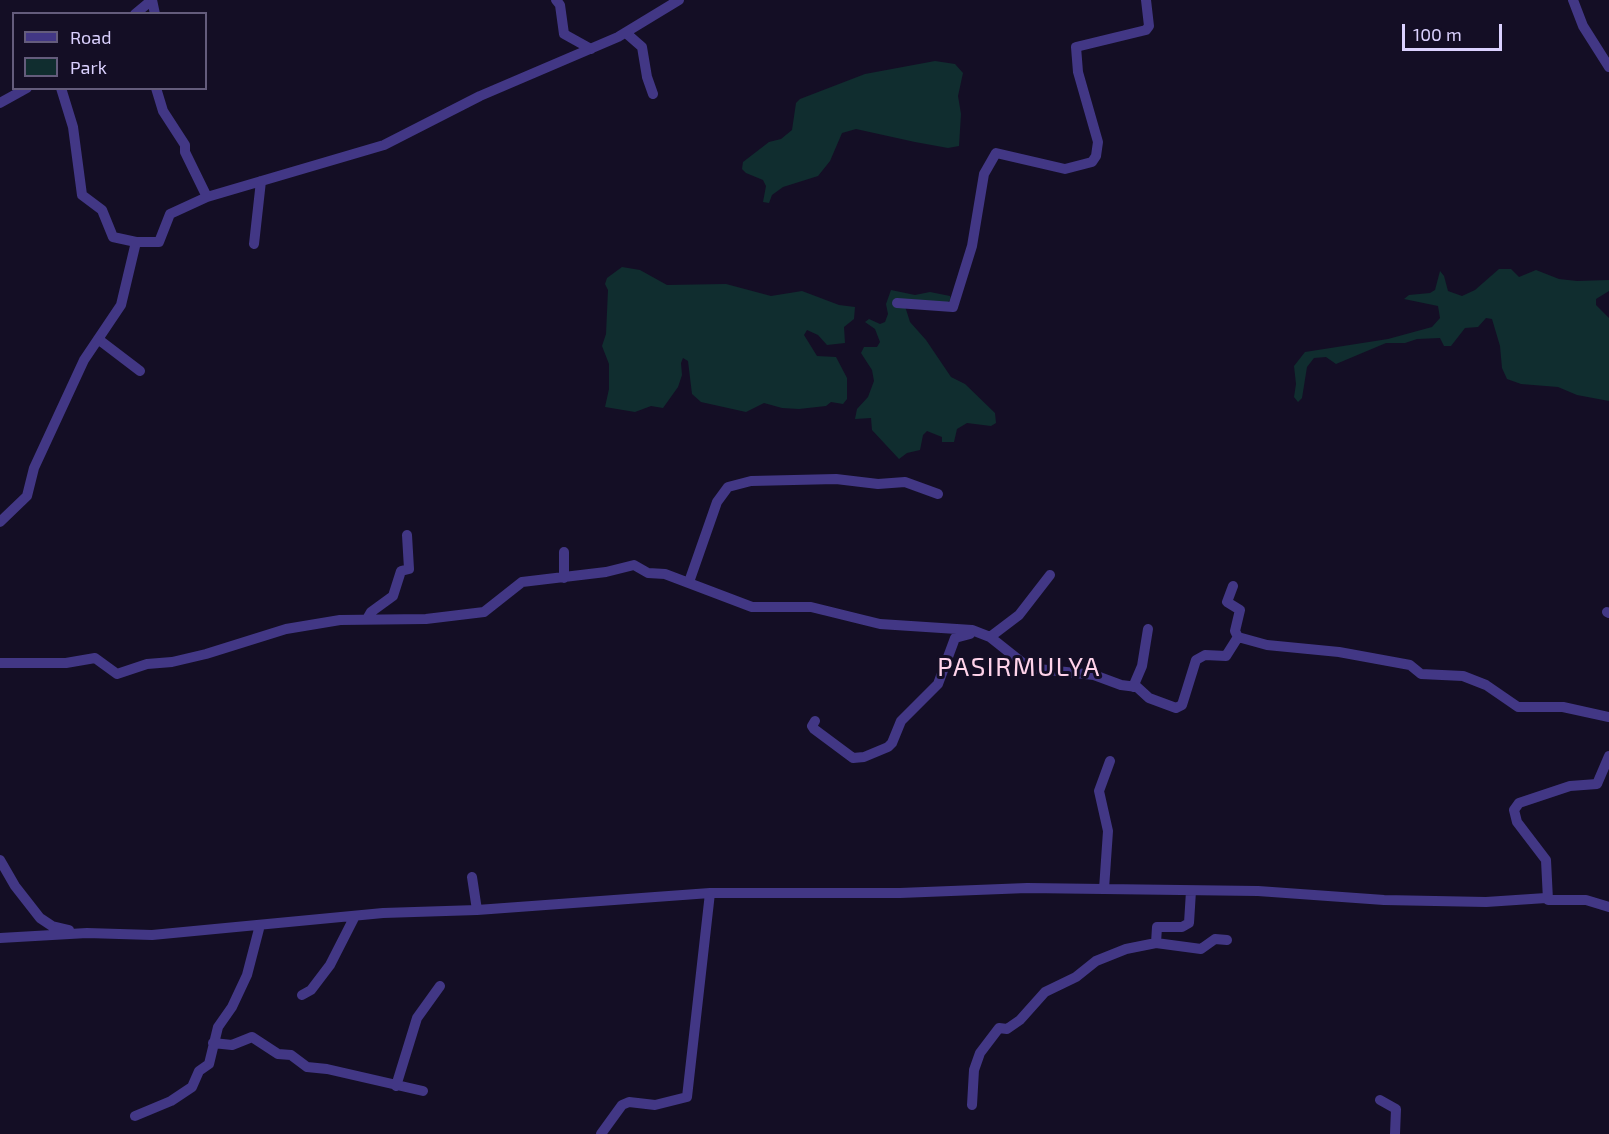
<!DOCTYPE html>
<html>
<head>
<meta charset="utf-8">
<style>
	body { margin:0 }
	#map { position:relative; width:1609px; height:1134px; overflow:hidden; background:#140e25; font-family:"Exo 2",sans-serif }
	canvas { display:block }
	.legend { position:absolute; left:12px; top:12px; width:195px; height:78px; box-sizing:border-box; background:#140e25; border:2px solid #645c7c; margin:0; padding:8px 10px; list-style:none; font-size:18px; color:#dbd1ff }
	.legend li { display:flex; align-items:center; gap:12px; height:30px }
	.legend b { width:30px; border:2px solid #645c7c }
	.scale { position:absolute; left:1402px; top:24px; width:100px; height:27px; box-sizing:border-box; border:3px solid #dbd1ff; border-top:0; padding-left:8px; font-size:18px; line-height:21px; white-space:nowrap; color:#dbd1ff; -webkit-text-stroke:4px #140e25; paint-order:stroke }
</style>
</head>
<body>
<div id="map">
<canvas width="1609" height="1134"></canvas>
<ul class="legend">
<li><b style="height:8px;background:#423785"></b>Road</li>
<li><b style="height:16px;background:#102d2f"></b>Park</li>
</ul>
<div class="scale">100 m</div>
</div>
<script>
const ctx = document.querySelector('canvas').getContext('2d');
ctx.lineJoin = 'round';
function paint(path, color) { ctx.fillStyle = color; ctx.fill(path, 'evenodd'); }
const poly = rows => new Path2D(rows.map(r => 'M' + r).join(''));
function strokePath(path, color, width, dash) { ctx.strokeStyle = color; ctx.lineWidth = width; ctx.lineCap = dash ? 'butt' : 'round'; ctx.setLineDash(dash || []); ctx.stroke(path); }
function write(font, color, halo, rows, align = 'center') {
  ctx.font = font + ' "Exo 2",sans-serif'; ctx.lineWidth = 6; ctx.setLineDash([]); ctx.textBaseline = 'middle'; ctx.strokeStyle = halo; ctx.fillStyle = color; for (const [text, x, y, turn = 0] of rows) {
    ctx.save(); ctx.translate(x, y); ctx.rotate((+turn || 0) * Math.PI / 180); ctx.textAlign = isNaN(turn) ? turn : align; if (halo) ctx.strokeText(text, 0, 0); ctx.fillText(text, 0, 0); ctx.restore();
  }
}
const green = poly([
	[935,61,955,64,963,73,958,96,961,114,959,146,948,148,915,142,856,129,842,133,830,161,818,176,783,187,772,195,769,203,763,202,766,186,763,180,746,173,742,169,743,162,769,142,781,139,792,130,796,103,800,99,865,74],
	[622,267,640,270,667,285,726,284,771,296,802,291,839,305,855,307,854,319,844,327,845,343,827,345,818,335,807,330,804,335,817,356,836,357,847,378,847,399,843,404,831,402,826,406,799,409,782,408,764,403,746,412,701,402,692,394,688,361,683,358,681,363,682,375,678,387,663,408,651,406,635,412,605,407,609,389,609,364,602,346,606,334,608,290,605,284,607,278],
	[1499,269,1511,269,1519,277,1536,270,1559,279,1577,281,1609,280,1609,291,1596,299,1596,305,1609,318,1609,401,1577,395,1558,387,1521,384,1507,379,1502,368,1500,346,1492,319,1486,318,1478,327,1465,328,1451,346,1444,346,1440,338,1417,339,1405,343,1386,343,1336,364,1326,357,1314,358,1307,367,1302,398,1298,402,1294,397,1296,384,1294,366,1305,352,1388,339,1432,327,1440,318,1438,306,1404,299,1409,295,1430,293,1435,290,1440,271,1444,276,1448,291,1462,296,1475,290],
	[891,290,915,295,930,292,950,296,951,299,947,303,906,300,904,303,910,322,926,340,951,377,965,384,995,413,996,423,991,426,967,423,957,429,954,442,942,442,942,437,927,431,923,435,920,450,907,453,899,459,872,430,871,418,855,419,857,409,868,397,874,381,872,370,861,353,864,347,877,347,880,342,875,329,865,322,869,319,880,324,885,322,888,314,886,304]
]);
const minor = poly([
	[152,0,155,14],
	[556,0,560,5,564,34,591,49],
	[1573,0,1583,26,1609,67],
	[135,14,152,0],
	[626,33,642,47,647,77,653,94],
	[61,88,73,127,82,195,102,210,113,237,136,242],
	[156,88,163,111,185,145,185,152,207,197],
	[0,103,27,88],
	[254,244,261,181],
	[897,303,953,307,972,246,984,174,996,153,1065,169,1092,162,1096,156,1098,142,1078,72,1076,47,1146,30,1149,26,1146,0],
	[98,339,140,371],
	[0,522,27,496,34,468,84,360,121,305,136,242,159,242,170,214,207,197,384,145,480,96,618,37,679,0],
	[564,578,564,552],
	[689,582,717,502,728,487,751,481,836,479,878,484,905,482,938,494],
	[1233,586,1227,602,1240,610,1235,631,1238,637],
	[1607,612,1609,613],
	[367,619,371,612,393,596,401,571,409,569,407,535],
	[990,637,1019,615,1050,575],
	[0,663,66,663,95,658,117,674,147,664,172,662,206,654,286,629,340,620,426,619,484,612,522,582,606,572,634,565,648,573,665,574,752,607,811,607,880,624,972,630,990,637,1029,668,1094,675,1121,685,1137,687,1149,698,1176,708,1182,705,1196,660,1205,655,1226,656,1238,637,1267,645,1339,652,1410,665,1421,674,1463,676,1486,685,1518,707,1563,707,1609,717],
	[1133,687,1142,666,1148,629],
	[815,721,812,726,814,729,853,758,864,757,888,747,892,743,901,721,938,684,955,638,970,634],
	[1609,756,1597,784,1570,786,1519,803,1514,810,1517,822,1546,860,1548,900,1586,900,1609,907],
	[0,860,15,886,40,918,52,926,69,930],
	[472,877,477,910],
	[1104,889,1108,831,1099,791,1110,761],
	[0,938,87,933,152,935,383,913,477,910,710,893,900,893,1027,888,1258,891,1384,900,1486,902,1546,898],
	[1156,943,1157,927,1182,927,1189,923,1191,891],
	[302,995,311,990,330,965,355,916],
	[213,1043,232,1045,252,1037,278,1054,291,1055,307,1067,327,1069,423,1091],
	[396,1086,417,1018,440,986],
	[1380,1100,1396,1109,1395,1134],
	[972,1105,974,1070,980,1053,999,1028,1007,1029,1020,1020,1045,992,1076,977,1096,961,1126,949,1156,943,1201,949,1215,939,1227,940],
	[135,1116,171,1101,192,1087,199,1071,209,1064,218,1027,232,1007,247,975,260,925],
	[601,1134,622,1105,629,1102,655,1105,687,1097,710,893]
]);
const quarterNames = [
	["PASIRMULYA",1019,667]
];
paint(green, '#102d2f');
strokePath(minor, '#423785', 10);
ctx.letterSpacing = '1.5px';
write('26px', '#ffd3ea', '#140e25', quarterNames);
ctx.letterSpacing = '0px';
</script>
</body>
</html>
